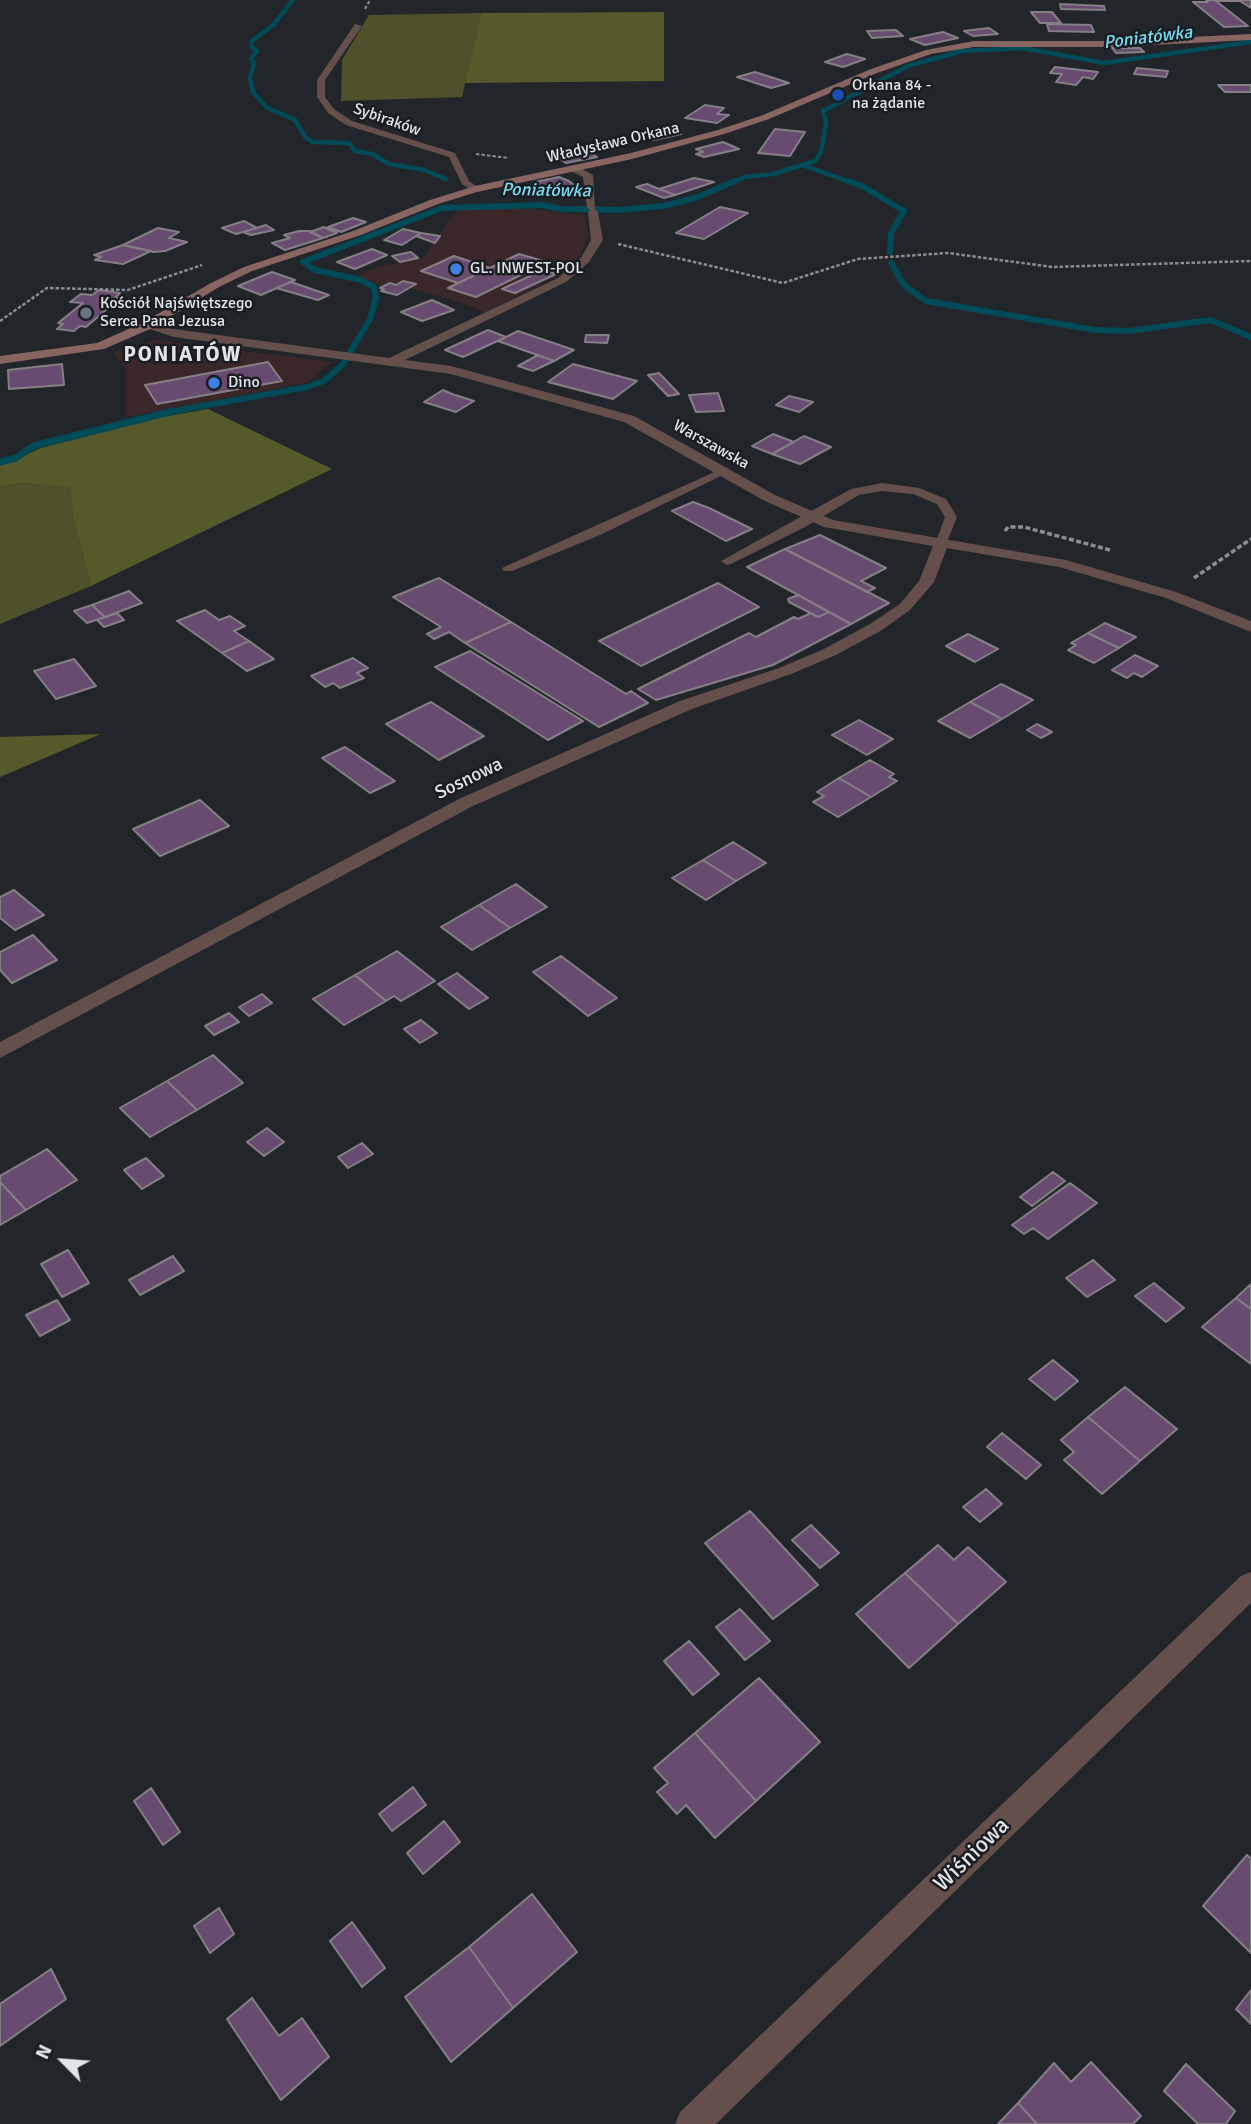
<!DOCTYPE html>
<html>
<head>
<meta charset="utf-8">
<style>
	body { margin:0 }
	#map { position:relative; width:1251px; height:2124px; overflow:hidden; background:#22262b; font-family:Signika,sans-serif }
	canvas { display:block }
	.north { position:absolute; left:28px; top:2026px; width:70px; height:70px; -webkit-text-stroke:5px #191c21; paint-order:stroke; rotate:295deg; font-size:19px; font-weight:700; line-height:28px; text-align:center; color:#e1e4e8 }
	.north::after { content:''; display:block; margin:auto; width:24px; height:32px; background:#e1e4e8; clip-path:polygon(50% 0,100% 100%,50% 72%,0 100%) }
</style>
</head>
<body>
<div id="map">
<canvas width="1251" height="2124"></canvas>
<div class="north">N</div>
</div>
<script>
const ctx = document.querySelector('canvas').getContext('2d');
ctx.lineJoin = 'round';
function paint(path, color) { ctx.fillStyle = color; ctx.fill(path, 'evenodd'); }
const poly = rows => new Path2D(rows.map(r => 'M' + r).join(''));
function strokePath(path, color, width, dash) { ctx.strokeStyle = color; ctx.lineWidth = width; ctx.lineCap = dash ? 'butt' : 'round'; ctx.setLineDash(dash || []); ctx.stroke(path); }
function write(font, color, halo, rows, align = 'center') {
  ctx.font = font + ' Signika,sans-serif'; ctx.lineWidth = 5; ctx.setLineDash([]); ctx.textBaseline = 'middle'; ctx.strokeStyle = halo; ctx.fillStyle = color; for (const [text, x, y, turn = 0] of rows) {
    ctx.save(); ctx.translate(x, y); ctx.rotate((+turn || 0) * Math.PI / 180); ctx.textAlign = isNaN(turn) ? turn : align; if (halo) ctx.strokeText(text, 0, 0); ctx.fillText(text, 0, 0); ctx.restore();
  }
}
const commercial = poly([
	[515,207,584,215,589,236,580,256,564,272,486,312,447,298,390,283,380,288,375,282,356,277,377,267,423,258,458,209],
	[155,340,332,362,306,383,126,417,126,369,113,353]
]);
const green = poly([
	[481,13,462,97,341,101,342,60,369,15],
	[22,483,70,486,73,518,91,586,0,624,0,487]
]);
const forest = poly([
	[664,12,664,81,465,83,481,13],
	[208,409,332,469,91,586,73,518,70,487,22,483,0,487,0,466,41,448,162,417],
	[101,734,0,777,0,737]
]);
const streamFar2 = poly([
	[293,0,274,24,252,41,251,46,257,51,251,59,254,63,250,78,253,92,266,107,295,120,306,138,313,142,349,143,355,151,372,154,389,164,424,170,446,179],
	[802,165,853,183],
	[731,183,745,177,773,174,815,161,821,152,826,122,823,111,908,66,962,51,1023,48,1104,63,1251,42]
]);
const streamFar1 = poly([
	[848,181,862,186,904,211,891,233,890,252],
	[891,263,904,285,926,301,1095,330,1129,331,1211,320,1251,337],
	[164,413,307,387,324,381,343,364,370,319,376,298,374,287,361,280,315,270,303,262,442,208,542,205,563,209,618,210,663,206,695,198,735,181]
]);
const stream = poly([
	[0,462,16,458,33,446,174,411]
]);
const building = poly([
	[1206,0,1251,0,1251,8,1240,1,1216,1,1248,26,1224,27,1193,2,1208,2,1206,0],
	[1060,4,1104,6,1105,10,1061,9,1060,4],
	[1031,12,1052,12,1061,23,1040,23,1031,12],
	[1047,24,1091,25,1094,32,1049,31,1047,24],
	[989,28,998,34,973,36,964,31,989,28],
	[896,30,903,36,872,38,867,31,896,30],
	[943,32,958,38,925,45,910,39,943,32],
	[1112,48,1140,48,1144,52,1116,53,1112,48],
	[847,54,865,59,843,67,825,62,847,54],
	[1055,67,1098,72,1093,79,1083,77,1076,85,1056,82,1062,74,1050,73,1055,67],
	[1137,68,1168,71,1166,77,1134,74,1137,68],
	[755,72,789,83,771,88,737,77,755,72],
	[1218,85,1251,85,1251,92,1225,92,1218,85],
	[705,105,724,108,717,114,729,115,717,123,685,118,705,105],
	[670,129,681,134,654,140,643,135,670,129],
	[775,129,805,132,790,156,758,153,775,129],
	[723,142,739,149,704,157,696,154,703,152,696,149,723,142],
	[586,150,597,157,566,163,555,156,586,150],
	[559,177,569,181,580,190,556,195,535,182,559,177],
	[694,178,714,182,675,195,659,189,694,178],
	[647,184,659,189,675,195,664,198,636,187,647,184],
	[720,207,748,213,704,239,676,233,720,207],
	[353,218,366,222,341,232,328,227,353,218],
	[244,221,257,228,236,234,222,228,244,221],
	[266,225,274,230,251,235,243,232,266,225],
	[324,227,337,233,323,238,310,232,324,227],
	[158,228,179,232,169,238,187,242,165,251,154,252,123,245,158,228],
	[403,229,421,233,402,245,384,240,403,229],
	[299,231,310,231,323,238,285,250,272,243,290,238,284,235,299,231],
	[421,233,440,236,435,243,416,236,421,233],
	[123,245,151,251,123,264,95,260,101,257,94,255,123,245],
	[372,249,387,255,355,269,337,262,372,249],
	[411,252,418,258,400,262,392,256,411,252],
	[519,254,547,262,476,297,448,288,519,254],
	[454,256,490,268,458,283,421,271,454,256],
	[543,270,556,274,515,293,502,289,543,270],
	[272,272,295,280,261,295,238,286,272,272],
	[403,281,416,284,397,295,381,291,384,289,380,288,390,283,396,285,403,281],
	[291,282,329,295,318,300,276,288,291,282],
	[99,290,120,293,115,298,120,298,86,327,80,326,74,331,57,329,63,324,58,323,83,303,70,302,81,294,92,295,99,290],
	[432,300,454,310,422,321,401,312,432,300],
	[488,330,506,337,463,357,445,350,488,330],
	[518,331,574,350,554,361,498,341,518,331],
	[586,335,609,335,607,343,585,342,586,335],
	[538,355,554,361,533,371,518,366,538,355],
	[268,362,282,381,157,404,145,385,268,362],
	[62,364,64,385,9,389,8,370,62,364],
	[573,364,637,381,613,399,548,382,573,364],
	[659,373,679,394,668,396,648,375,659,373],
	[443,390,452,394,474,401,456,412,424,402,443,390],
	[718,393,724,411,696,412,689,395,718,393],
	[789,396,813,402,799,412,776,405,789,396],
	[773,434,794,442,772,454,752,446,773,434],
	[804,436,831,447,800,464,772,454,804,436],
	[693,502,709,508,752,529,726,541,672,511,693,502],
	[820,535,886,568,861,581,875,588,867,592,785,549,820,535],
	[785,549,843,579,889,603,851,624,747,567,785,549],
	[439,578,511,622,465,643,449,632,434,639,427,634,441,627,393,597,439,578],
	[718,583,759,607,641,666,599,641,718,583],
	[129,591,142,603,105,617,92,605,129,591],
	[798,595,829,612,818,617,789,602,788,599,798,595],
	[92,605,105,617,87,623,74,611,92,605],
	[205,610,219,620,230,616,245,626,234,631,249,641,222,653,177,621,205,610],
	[829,612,851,624,773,665,656,700,638,689,749,633,756,637,794,617,798,619,811,613,818,617,829,612],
	[117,613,124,620,104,627,97,620,117,613],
	[511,622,626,694,631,691,648,703,599,727,465,643,511,622],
	[1105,623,1136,637,1119,648,1088,633,1105,623],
	[1088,633,1119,648,1094,663,1068,650,1076,645,1071,643,1088,633],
	[968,634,998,649,975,662,946,646,968,634],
	[249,641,274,659,247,671,222,653,249,641],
	[470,651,583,721,548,740,435,667,470,651],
	[1135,655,1158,666,1142,677,1134,673,1127,678,1112,670,1135,655],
	[353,658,368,668,357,673,364,678,340,688,333,683,325,687,311,676,353,658],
	[74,659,96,686,56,699,34,671,74,659],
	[1001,684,1033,700,1002,719,970,702,1001,684],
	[431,702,484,736,439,760,386,724,431,702],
	[970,702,1002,719,970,738,938,721,970,702],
	[859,720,893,739,867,755,832,735,859,720],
	[1037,724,1052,732,1041,738,1027,730,1037,724],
	[345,747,395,781,370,793,322,758,345,747],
	[870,760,894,774,889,777,897,781,871,797,839,778,870,760],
	[839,778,871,797,838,817,813,802,824,796,817,792,839,778],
	[200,800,229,826,160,856,133,829,200,800],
	[733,842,766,863,736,881,703,860,733,842],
	[703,860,736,881,706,900,672,878,703,860],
	[516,884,547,907,510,928,479,905,516,884],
	[14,890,44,915,15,930,0,918,0,897,14,890],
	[479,905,510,928,472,950,441,927,479,905],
	[33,935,57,960,12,983,0,970,0,952,33,935],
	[397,951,435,981,401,1001,394,996,386,1001,355,975,397,951],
	[561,956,617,998,588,1016,533,972,561,956],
	[457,973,488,998,469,1009,438,984,457,973],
	[355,975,386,1001,344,1025,313,999,355,975],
	[262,994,272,1003,249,1016,239,1007,262,994],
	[229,1013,239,1022,214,1035,205,1026,229,1013],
	[421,1020,437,1033,420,1043,404,1029,421,1020],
	[213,1055,243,1083,197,1110,167,1081,213,1055],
	[167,1081,197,1110,150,1137,120,1108,167,1081],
	[267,1128,284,1142,264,1156,247,1142,267,1128],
	[362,1143,373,1154,348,1168,338,1157,362,1143],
	[47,1149,77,1180,26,1210,0,1182,0,1176,47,1149],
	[146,1158,164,1176,142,1189,124,1170,146,1158],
	[1053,1172,1065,1181,1032,1206,1020,1197,1053,1172],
	[0,1182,26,1210,0,1225,0,1182],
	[1070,1183,1097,1203,1048,1239,1033,1228,1024,1234,1012,1225,1070,1183],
	[68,1250,89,1283,62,1297,41,1264,68,1250],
	[173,1256,184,1271,140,1295,129,1280,173,1256],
	[1093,1260,1115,1280,1087,1297,1066,1278,1093,1260],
	[1154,1283,1184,1308,1166,1322,1135,1296,1154,1283],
	[1251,1284,1251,1309,1236,1298,1251,1284],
	[1236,1298,1251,1309,1251,1364,1202,1327,1236,1298],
	[57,1300,70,1320,40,1336,26,1315,57,1300],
	[1053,1360,1078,1381,1055,1400,1029,1379,1053,1360],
	[1125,1387,1177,1429,1140,1461,1088,1417,1125,1387],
	[1088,1417,1140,1461,1102,1494,1064,1460,1074,1452,1061,1440,1088,1417],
	[1002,1433,1041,1465,1026,1479,987,1447,1002,1433],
	[986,1489,1002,1504,980,1522,963,1507,986,1489],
	[750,1511,818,1585,773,1619,705,1543,750,1511],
	[811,1525,839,1553,820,1568,792,1540,811,1525],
	[938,1545,954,1560,968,1547,1006,1582,958,1624,905,1573,938,1545],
	[905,1573,958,1624,909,1668,856,1614,905,1573],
	[740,1609,770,1641,745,1660,716,1627,740,1609],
	[689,1641,719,1674,693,1695,664,1661,689,1641],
	[759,1678,820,1742,756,1801,695,1733,759,1678],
	[695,1733,756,1801,715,1838,686,1805,677,1814,657,1792,668,1783,654,1768,695,1733],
	[413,1787,426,1805,392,1831,379,1814,413,1787],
	[151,1788,180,1832,163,1845,134,1801,151,1788],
	[444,1821,460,1842,423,1874,407,1853,444,1821],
	[1247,1855,1251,1859,1251,1953,1203,1906,1247,1855],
	[532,1894,577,1952,513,2008,469,1947,532,1894],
	[219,1908,234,1934,210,1953,194,1926,219,1908],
	[352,1922,385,1968,362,1987,330,1941,352,1922],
	[469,1947,513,2008,451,2062,405,1997,469,1947],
	[51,1969,66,1999,0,2046,0,2004,51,1969],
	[1251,1990,1251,2024,1236,2009,1251,1990],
	[252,1998,279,2036,302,2018,329,2057,281,2100,227,2019,252,1998],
	[1091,2062,1141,2116,1133,2124,1037,2124,1018,2103,1054,2063,1071,2082,1091,2062],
	[1186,2064,1235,2111,1226,2124,1198,2124,1164,2091,1186,2064],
	[1018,2103,1037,2124,998,2124,1018,2103]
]);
const pathFar2 = poly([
	[365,9,370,0],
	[476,154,509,158]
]);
const pathFar1 = poly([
	[618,244,783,283,858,259,948,253,1052,267,1251,261],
	[0,321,47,288,128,290,202,265]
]);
const path = poly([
	[1005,531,1008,527,1024,527,1110,550],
	[1194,578,1251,539]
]);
const lane = poly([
	[355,24,362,26,325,80,325,97,334,109,352,121,455,153,469,181,478,187,478,191,472,191,462,184,449,157,346,125,328,113,317,97,317,80,355,24],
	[719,470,729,472,600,535,512,571,504,571,502,568,719,470],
	[882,483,919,488,946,499,957,517,945,547,941,548,935,544,945,517,937,504,913,494,882,491,859,495,805,527,731,564,727,565,721,561,851,489,882,483]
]);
const street = poly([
	[571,167,579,167,593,175,595,209,598,212,603,240,589,262,566,282,405,360,451,366,634,416,775,495,833,520,1066,560,1176,592,1251,621,1251,632,1166,598,1059,567,947,548,934,582,910,610,882,630,836,655,791,674,692,709,473,806,0,1058,0,1042,461,798,680,701,779,668,824,649,870,624,900,604,919,581,933,546,824,527,765,501,624,422,451,374,174,337,140,326,146,322,174,329,389,358,558,278,581,258,591,240,588,212,590,210,587,207,583,177,571,171,571,167],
	[1251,1572,1251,1603,716,2124,675,2124,680,2112,1241,1576,1251,1572]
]);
const secondary = poly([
	[1251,34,1251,40,1112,47,974,47,931,54,877,73,769,119,724,134,632,159,477,192,438,204,361,235,252,271,219,287,150,329,104,349,0,364,0,356,97,343,142,323,211,283,244,267,353,231,430,200,475,186,631,153,718,130,763,115,871,69,926,50,974,41,1112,41,1251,34]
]);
const markers = [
	[838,95,7,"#1a4fb4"],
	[456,269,7,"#3f7fe0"],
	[86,313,7,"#6b7280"],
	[214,383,7,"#3f7fe0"]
];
const farPoinames = [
	["Orkana 84 -",852,86],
	["na żądanie",852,104],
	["GL. INWEST-POL",470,269],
	["Kościół Najświętszego",100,304],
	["Serca Pana Jezusa",100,322],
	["Dino",228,383]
];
const farStreetnames = [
	["Sybiraków",387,120,19],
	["Władysława Orkana",613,143,-13],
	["Warszawska",711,445,29]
];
const farWaternames = [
	["Poniatówka",1148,38,-7],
	["Poniatówka",546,191,1]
];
const streetNames = [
	["Sosnowa",469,779,-26]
];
const farDistrictnames = [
	["PONIATÓW",183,355]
];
const nearStreetnames = [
	["Wiśniowa",972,1855,-44]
];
paint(commercial, '#3a2729');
paint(green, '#4e5129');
paint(forest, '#56592a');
strokePath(streamFar2, '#004b58', 4.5);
strokePath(streamFar1, '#004b58', 6);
strokePath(stream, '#004b58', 7);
paint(building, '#684c70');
strokePath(building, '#847f85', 2);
strokePath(pathFar2, '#8a8d92', 2, [3.5, 2]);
strokePath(pathFar1, '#8a8d92', 2.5, [3.5, 2]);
strokePath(path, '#8a8d92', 3.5, [5, 2.5]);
paint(lane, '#654f4b');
paint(street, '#654f4b');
paint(secondary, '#886560');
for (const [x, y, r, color] of markers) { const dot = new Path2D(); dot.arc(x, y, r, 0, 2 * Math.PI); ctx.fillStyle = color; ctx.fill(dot); strokePath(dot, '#191c21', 2.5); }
write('16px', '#e1e4e8', '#191c21', farPoinames, 'left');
write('16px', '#e1e4e8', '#191c21', farStreetnames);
write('italic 18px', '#78dbf0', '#191c21', farWaternames);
write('19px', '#e1e4e8', '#191c21', streetNames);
ctx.letterSpacing = '2px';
write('bold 21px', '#e1e4e8', '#191c21', farDistrictnames);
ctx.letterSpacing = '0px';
write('23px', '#e1e4e8', '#191c21', nearStreetnames);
</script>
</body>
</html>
